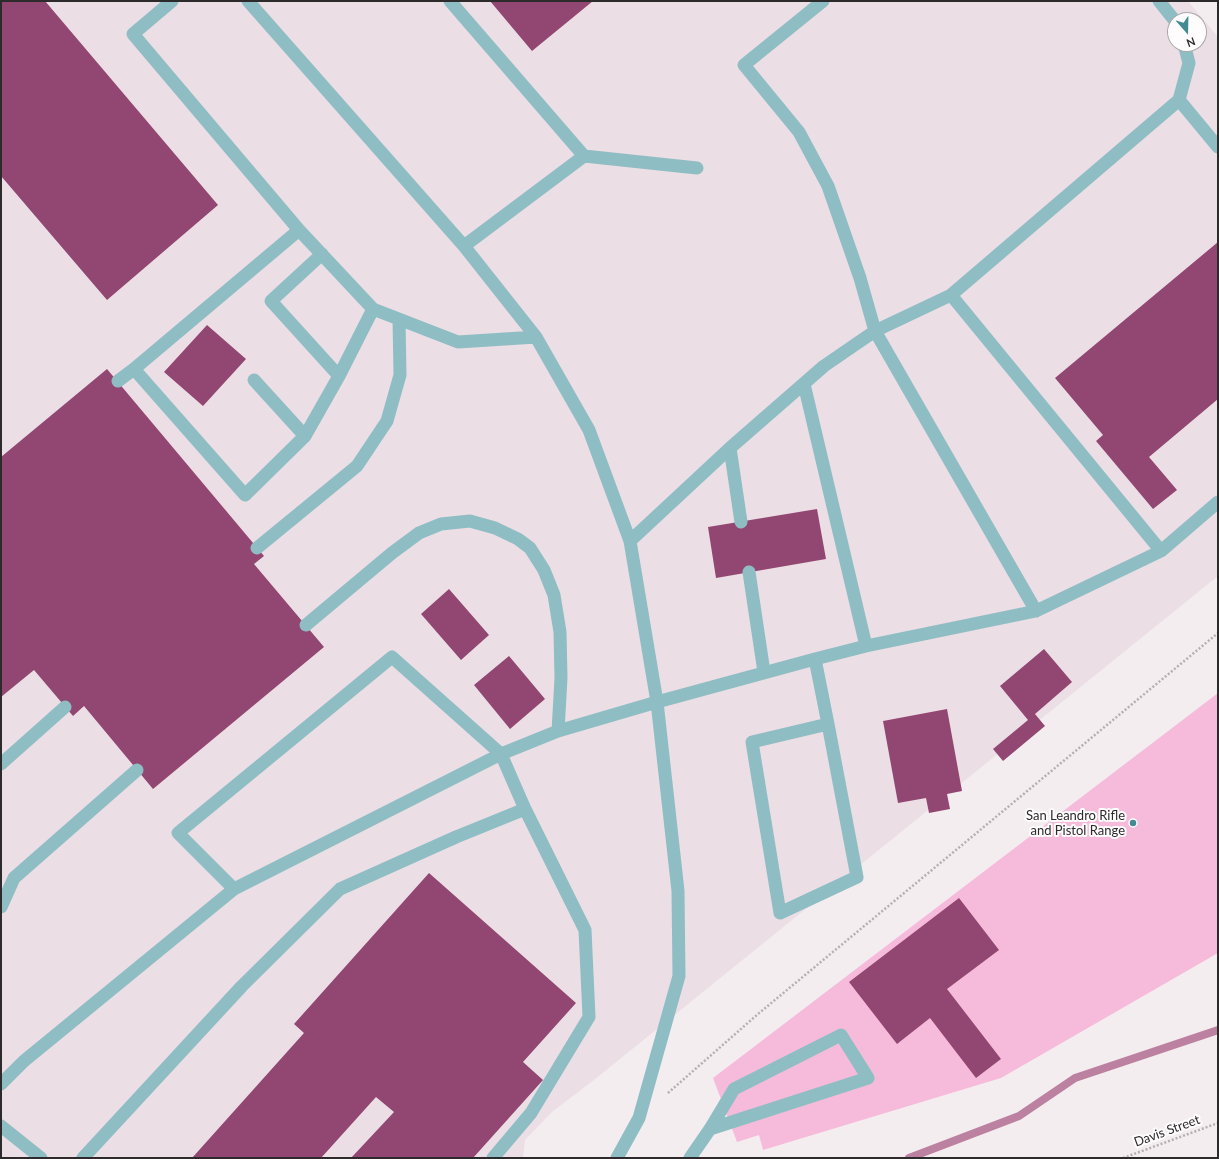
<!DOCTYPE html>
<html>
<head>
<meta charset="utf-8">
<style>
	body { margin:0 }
	#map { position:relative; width:1219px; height:1159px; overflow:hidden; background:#f4edf0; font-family:Lato,sans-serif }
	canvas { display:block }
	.frame { position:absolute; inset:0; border:2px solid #2d2a2c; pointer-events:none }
	.north { position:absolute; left:1167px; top:12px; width:40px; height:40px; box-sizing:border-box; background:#fefcfd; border:1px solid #aaa8a9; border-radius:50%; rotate:160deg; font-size:11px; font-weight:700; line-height:16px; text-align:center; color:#2d2a2c }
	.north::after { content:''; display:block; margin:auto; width:14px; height:18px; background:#438b92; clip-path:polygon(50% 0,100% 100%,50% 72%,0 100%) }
</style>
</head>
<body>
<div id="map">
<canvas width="1219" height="1159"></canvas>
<div class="frame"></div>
<div class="north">N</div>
</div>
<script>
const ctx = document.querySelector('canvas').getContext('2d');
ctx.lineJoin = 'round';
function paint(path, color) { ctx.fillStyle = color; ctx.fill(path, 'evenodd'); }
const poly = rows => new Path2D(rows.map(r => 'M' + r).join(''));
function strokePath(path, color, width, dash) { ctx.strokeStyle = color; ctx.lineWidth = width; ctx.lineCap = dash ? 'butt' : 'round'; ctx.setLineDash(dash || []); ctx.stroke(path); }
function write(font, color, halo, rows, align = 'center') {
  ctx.font = font + ' Lato,sans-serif'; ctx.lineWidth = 4; ctx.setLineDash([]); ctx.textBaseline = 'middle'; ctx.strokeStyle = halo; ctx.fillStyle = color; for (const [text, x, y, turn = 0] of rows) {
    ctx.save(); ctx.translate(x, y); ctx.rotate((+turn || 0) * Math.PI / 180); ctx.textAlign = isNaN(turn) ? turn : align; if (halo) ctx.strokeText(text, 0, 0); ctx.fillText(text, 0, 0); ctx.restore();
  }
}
const built = poly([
	[1,1,1188,1,1218,37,1218,576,594,1080,552,1112,525,1140,523,1158,1,1158],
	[1175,20,1199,20,1199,44,1175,44]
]);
const green = poly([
	[1218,693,1218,953,1001,1078,763,1150,759,1135,737,1142,713,1078]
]);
const stream = poly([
	[909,1158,1019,1116,1075,1078,1218,1030]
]);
const building = poly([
	[1,1,45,1,218,205,107,300,1,176],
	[490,1,593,1,532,51],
	[1218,242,1218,399,1149,457,1177,490,1153,509,1096,441,1103,435,1055,378],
	[207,325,246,359,203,406,164,372],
	[107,369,264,556,254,564,324,647,153,789,84,706,73,716,34,670,1,697,1,457],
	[817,509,826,559,716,578,708,527],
	[449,589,489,635,461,660,421,614],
	[1044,649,1072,682,1035,714,1045,726,1003,761,993,749,1028,720,1000,686],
	[509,656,545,699,510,729,474,685],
	[947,709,962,791,947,794,950,809,929,813,926,798,898,803,883,721],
	[429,873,576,1003,523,1062,543,1080,473,1158,351,1158,394,1112,376,1097,321,1158,192,1158,304,1033,294,1024],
	[959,898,999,950,947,989,1001,1059,976,1078,930,1018,897,1044,849,982]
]);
const path = poly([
	[668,1093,758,1014,1218,633],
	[1123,1158,1218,1123]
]);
const service = poly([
	[172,1,133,34,299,230],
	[248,1,464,246,536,337,589,430,630,541,657,702,678,891,679,976,639,1118,617,1158],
	[450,1,584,156,697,168],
	[823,1,744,65,799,132,828,186,860,278,875,331,1036,611],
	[1159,1,1175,21],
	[1179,100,1189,63,1184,44],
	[464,246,584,156],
	[322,254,271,301,339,376],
	[951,295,1161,551],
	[373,309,299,230,134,369,245,495,305,436,339,376,373,309,458,342,536,337],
	[254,380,305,436],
	[118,381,134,369],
	[804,384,866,646],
	[730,448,741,522],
	[630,541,730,448,824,366,875,331,951,295,1179,100,1218,147],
	[257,548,357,466,387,421,400,375,399,319],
	[749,572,764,672],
	[306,625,392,553,419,533,441,524,470,521,495,528,518,539,530,548,544,570,554,595,560,632,561,678,558,731],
	[815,659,866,646,1036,611,1161,551,1218,502],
	[1,764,65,707],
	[234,889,178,833,392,657,501,754,525,809,585,930,589,1017,531,1113,493,1158],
	[1,907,14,878,137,770],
	[1,1084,24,1061,234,889,501,754,558,731,657,702,815,659,828,724,857,877,780,913,752,742,828,724],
	[1,1126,41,1158],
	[83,1158,242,986,340,889,456,837,525,809],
	[690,1158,710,1129,734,1089,841,1035,868,1078,710,1129]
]);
const markers = [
	[1133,823,4,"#438b92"]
];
const poiNames = [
	["San Leandro Rifle",1125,816],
	["and Pistol Range",1125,831]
];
const streetNames = [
	["Davis Street",1167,1131,-20]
];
paint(built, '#ecdee5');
paint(green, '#f6bbda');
strokePath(stream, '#bc80a0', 8);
paint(building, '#924772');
strokePath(path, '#b4afb1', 2.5, [2, 2]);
strokePath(service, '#8ebec3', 13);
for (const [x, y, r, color] of markers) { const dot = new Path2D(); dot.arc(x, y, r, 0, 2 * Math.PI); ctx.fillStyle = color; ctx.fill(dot); strokePath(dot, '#fefcfd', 1.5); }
write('13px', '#2d2a2c', '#fefcfd', poiNames, 'right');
write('13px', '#2d2a2c', '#fefcfd', streetNames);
</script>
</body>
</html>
